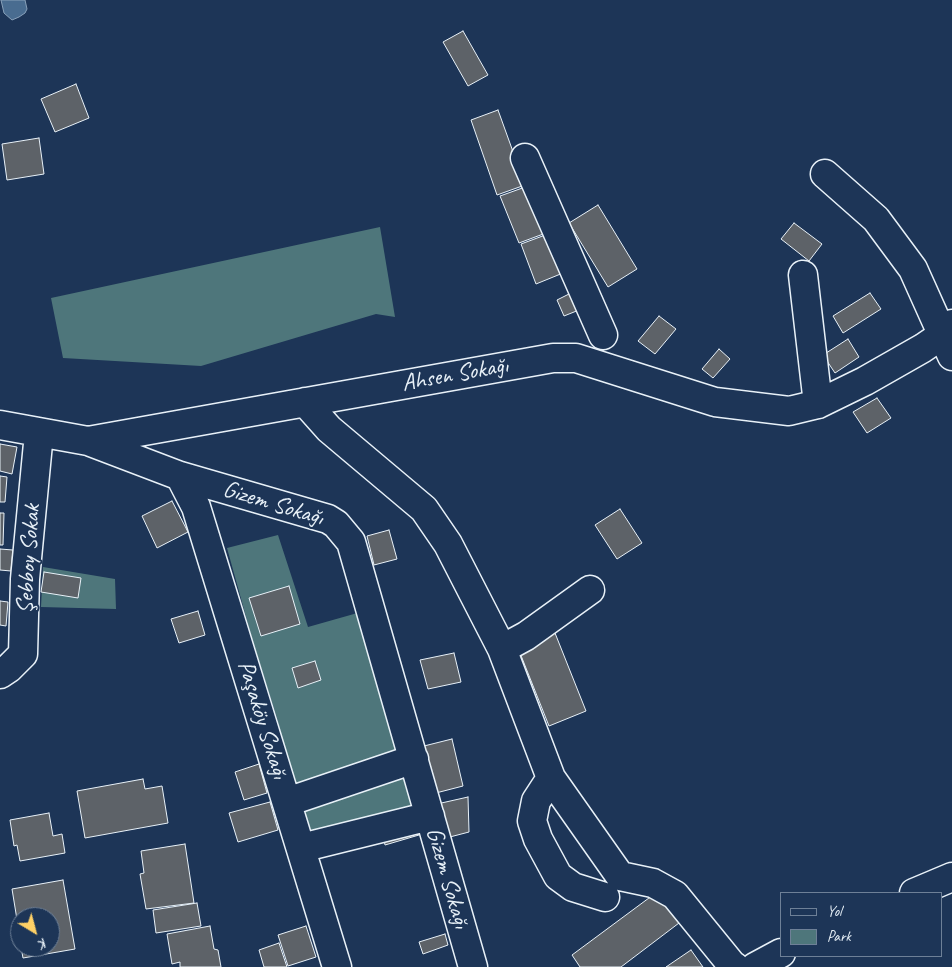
<!DOCTYPE html>
<html>
<head>
<meta charset="utf-8">
<style>
	body { margin:0 }
	#map { position:relative; width:952px; height:967px; overflow:hidden; background:#1d3557; font-family:Caveat,sans-serif }
	canvas { display:block }
	.legend { position:absolute; left:780px; top:892px; width:162px; height:65px; box-sizing:border-box; background:#1d3557; border:1px solid #6e8097; margin:0; padding:6px 9px; list-style:none; font-size:15px; color:#e8f1f8 }
	.legend li { display:flex; align-items:center; gap:10px; height:25px }
	.legend b { width:25px; border:1px solid #6e8097 }
	.north { position:absolute; left:10px; top:907px; width:50px; height:50px; box-sizing:border-box; background:#1d3557; border:1px solid #6e8097; border-radius:50%; rotate:143deg; font-size:14px; font-weight:700; line-height:20px; text-align:center; color:#e8f1f8 }
	.north::after { content:''; display:block; margin:auto; width:18px; height:22px; background:#ffd166; clip-path:polygon(50% 0,100% 100%,50% 72%,0 100%) }
</style>
</head>
<body>
<div id="map">
<canvas width="952" height="967"></canvas>
<ul class="legend">
<li><b style="height:6px;background:#1d3557"></b>Yol</li>
<li><b style="height:14px;background:#4e767b"></b>Park</li>
</ul>
<div class="north">K</div>
</div>
<script>
const ctx = document.querySelector('canvas').getContext('2d');
ctx.lineJoin = 'round';
function paint(path, color) { ctx.fillStyle = color; ctx.fill(path, 'evenodd'); }
const poly = rows => new Path2D(rows.map(r => 'M' + r).join(''));
function strokePath(path, color, width, dash) { ctx.strokeStyle = color; ctx.lineWidth = width; ctx.lineCap = dash ? 'butt' : 'round'; ctx.setLineDash(dash || []); ctx.stroke(path); }
function write(font, color, halo, rows, align = 'center') {
  ctx.font = font + ' Caveat,sans-serif'; ctx.lineWidth = 4; ctx.setLineDash([]); ctx.textBaseline = 'middle'; ctx.strokeStyle = halo; ctx.fillStyle = color; for (const [text, x, y, turn = 0] of rows) {
    ctx.save(); ctx.translate(x, y); ctx.rotate((+turn || 0) * Math.PI / 180); ctx.textAlign = isNaN(turn) ? turn : align; if (halo) ctx.strokeText(text, 0, 0); ctx.fillText(text, 0, 0); ctx.restore();
  }
}
const green = poly([
	[380,227,395,317,376,314,201,366,63,358,51,298],
	[278,535,308,627,361,612,418,806,307,837,277,718,253,642,227,548],
	[43,567,115,579,116,609,41,607]
]);
const water = poly([
	[1,0,25,0,27,9,25,13,19,17,12,20,4,13,1,0]
]);
const building = poly([
	[463,31,488,75,468,86,443,42,463,31],
	[76,84,89,118,55,132,41,99,76,84],
	[498,110,525,185,497,195,471,120,498,110],
	[39,138,44,174,7,180,2,144,39,138],
	[528,186,546,233,519,243,500,196,528,186],
	[598,205,637,269,608,287,569,223,598,205],
	[794,223,822,244,809,261,781,239,794,223],
	[548,234,563,273,536,284,521,244,548,234],
	[571,293,579,310,564,316,557,300,571,293],
	[870,293,881,309,843,333,833,316,870,293],
	[659,316,676,329,655,354,638,341,659,316],
	[848,339,859,357,835,373,823,355,848,339],
	[719,349,730,359,713,378,702,369,719,349],
	[877,398,891,418,867,433,853,412,877,398],
	[0,444,17,447,12,474,0,471,0,444],
	[0,476,7,477,5,502,0,502,0,476],
	[172,501,188,532,157,548,142,516,172,501],
	[620,509,642,543,617,559,595,525,620,509],
	[0,513,4,513,3,545,0,545,0,513],
	[389,530,397,559,374,565,367,536,389,530],
	[0,549,13,550,11,571,0,570,0,549],
	[44,572,81,578,78,598,41,592,44,572],
	[289,586,300,624,261,636,249,598,289,586],
	[0,601,8,602,6,626,0,625,0,601],
	[198,611,205,635,179,643,171,619,198,611],
	[555,633,586,711,549,726,518,648,555,633],
	[454,653,461,682,428,689,420,660,454,653],
	[315,661,321,680,298,688,292,668,315,661],
	[452,739,463,786,432,794,420,747,452,739],
	[259,764,267,793,244,800,235,772,259,764],
	[143,779,145,789,162,786,168,823,85,838,77,791,143,779],
	[468,797,469,832,446,838,437,804,468,797],
	[270,802,278,830,238,842,229,813,270,802],
	[49,813,53,836,62,834,65,853,20,861,17,845,14,846,10,820,49,813],
	[418,830,419,835,385,845,384,839,418,830],
	[185,844,194,903,146,909,140,874,144,873,141,851,185,844],
	[63,880,75,949,23,958,21,947,50,947,50,917,20,917,20,938,12,889,63,880],
	[657,892,679,923,621,967,580,967,572,955,657,892],
	[197,903,201,926,156,933,153,910,197,903],
	[210,926,214,949,218,950,221,967,180,967,180,962,172,964,167,934,210,926],
	[306,926,316,957,288,966,278,935,306,926],
	[445,934,448,945,423,954,419,942,445,934],
	[279,943,287,967,264,967,259,950,279,943],
	[691,950,703,967,666,967,691,950]
]);
const minor = poly([
	[525,158,603,335],
	[825,174,876,219,913,269,952,356],
	[803,275,818,404],
	[305,402,329,429,424,509,448,544,502,649,551,778,620,876,653,883,675,895,732,965,735,967],
	[0,425,88,441,180,476,328,519,336,524,351,542,473,967],
	[88,441,553,358,576,358,715,402,789,411,818,404,865,381,923,348,942,335,952,324],
	[180,476,196,507,337,967],
	[502,649,526,636,590,590],
	[0,674,9,668,23,654,25,579,39,433],
	[551,778,536,801,532,821,538,839,558,876,573,887,605,897],
	[287,802,414,759],
	[301,848,430,816],
	[914,893,952,877],
	[755,967,781,953]
]);
const streetNames = [
	["Ahsen Sokağı",455,375,-10],
	["Gizem Sokağı",273,504,17],
	["Şebboy Sokak",29,559,-86],
	["Paşaköy Sokağı",262,720,73],
	["Gizem Sokağı",447,878,74]
];
paint(green, '#4e767b');
paint(water, '#496c90');
strokePath(water, '#89a1ba', 1);
paint(building, '#5d6268');
strokePath(building, '#e8f1f8', 1);
strokePath(minor, '#e8f1f8', 31);
strokePath(minor, '#1d3557', 28);
write('24px', '#e8f1f8', '#1d3557', streetNames);
</script>
</body>
</html>
